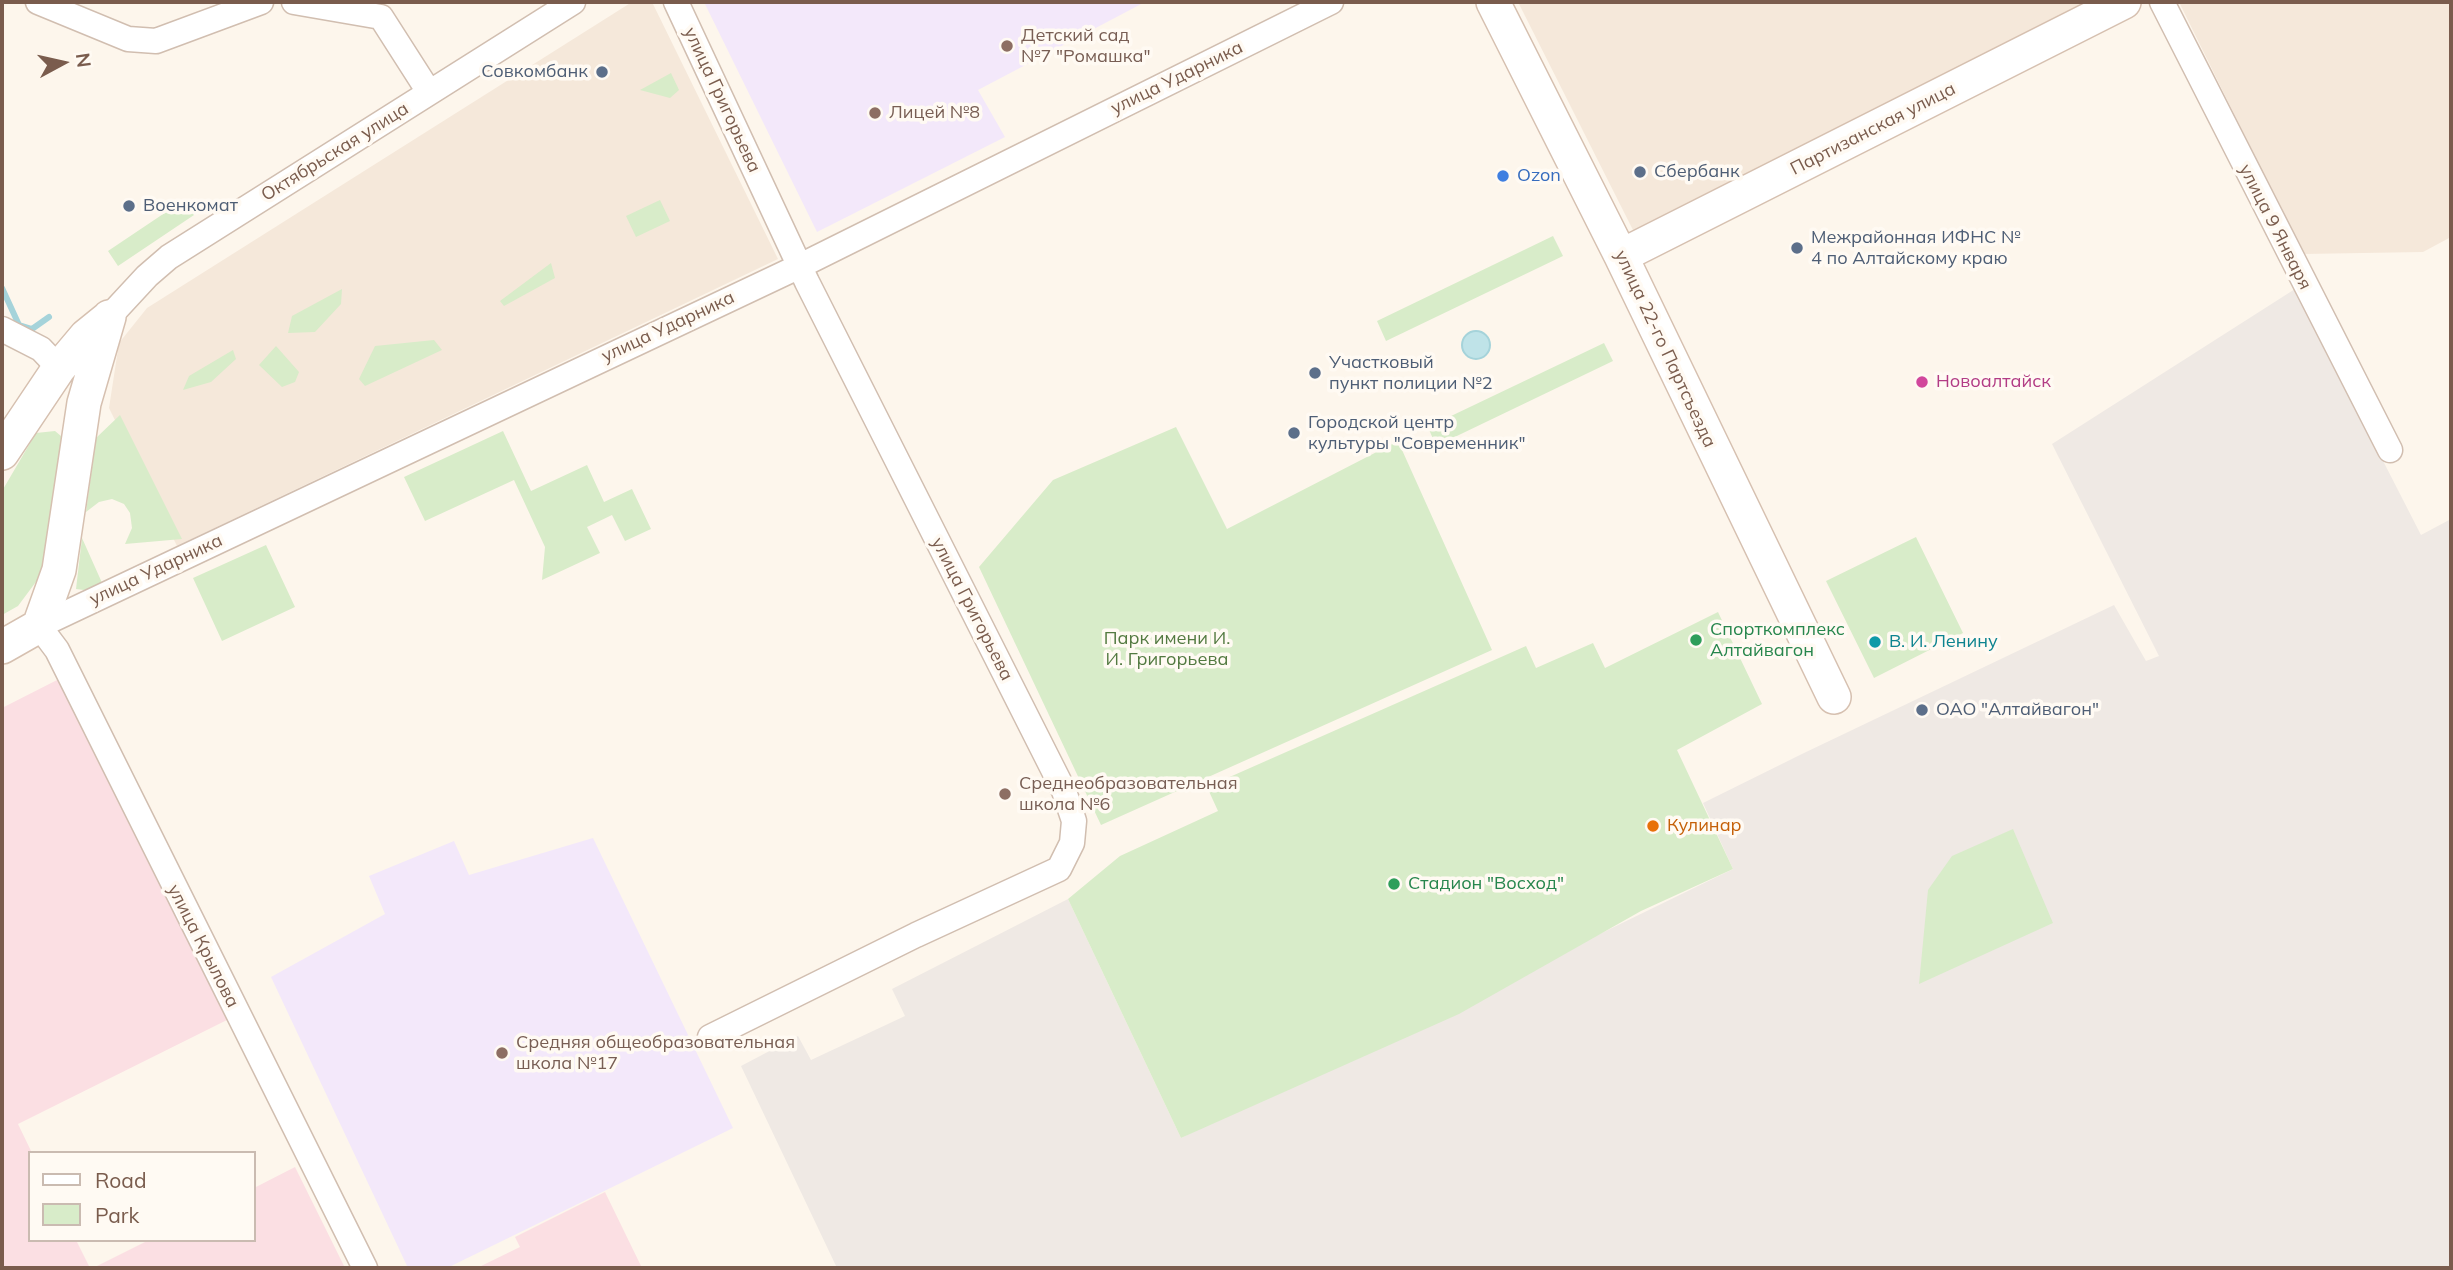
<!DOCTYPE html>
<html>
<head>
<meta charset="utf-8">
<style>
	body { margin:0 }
	#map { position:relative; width:2453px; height:1270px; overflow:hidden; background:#fdf6ec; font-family:Mulish,sans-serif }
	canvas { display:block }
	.frame { position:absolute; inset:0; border:4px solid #7a5c4d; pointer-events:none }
	.legend { position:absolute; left:28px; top:1151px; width:228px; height:91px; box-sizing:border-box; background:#fffaf3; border:2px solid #cabbb1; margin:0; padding:9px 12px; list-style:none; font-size:21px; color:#7a5c4d }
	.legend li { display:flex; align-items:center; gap:14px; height:35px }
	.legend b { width:35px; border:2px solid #cabbb1 }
	.north { position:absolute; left:28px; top:28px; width:70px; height:70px; -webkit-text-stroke:5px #fffaf3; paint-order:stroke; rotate:82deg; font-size:19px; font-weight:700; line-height:28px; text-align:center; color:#7a5c4d }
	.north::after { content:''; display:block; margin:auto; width:24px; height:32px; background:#7a5c4d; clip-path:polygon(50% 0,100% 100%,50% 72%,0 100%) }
</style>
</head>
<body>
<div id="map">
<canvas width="2453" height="1270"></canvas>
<div class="frame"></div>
<ul class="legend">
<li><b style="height:9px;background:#fff"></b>Road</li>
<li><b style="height:19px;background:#d8ecc9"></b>Park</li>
</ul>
<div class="north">N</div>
</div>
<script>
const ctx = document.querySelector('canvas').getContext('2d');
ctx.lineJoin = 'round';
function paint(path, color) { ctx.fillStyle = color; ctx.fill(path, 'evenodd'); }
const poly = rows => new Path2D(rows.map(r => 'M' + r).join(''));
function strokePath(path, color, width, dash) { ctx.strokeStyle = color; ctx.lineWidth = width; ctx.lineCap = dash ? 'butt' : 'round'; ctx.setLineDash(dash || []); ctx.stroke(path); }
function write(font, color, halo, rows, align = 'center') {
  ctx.font = font + ' Mulish,sans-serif'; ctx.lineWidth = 7; ctx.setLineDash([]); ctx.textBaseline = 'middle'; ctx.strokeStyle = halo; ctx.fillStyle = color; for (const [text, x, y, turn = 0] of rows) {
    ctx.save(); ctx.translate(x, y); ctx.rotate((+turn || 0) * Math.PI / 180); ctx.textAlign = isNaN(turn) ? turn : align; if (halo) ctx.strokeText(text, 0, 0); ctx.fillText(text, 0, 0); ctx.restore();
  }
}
const residential = poly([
	[632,2,652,2,778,259,177,546,109,408,119,343,147,308],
	[1518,2,2098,2,1635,234],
	[2179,2,2451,2,2451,237,2423,252,2303,254]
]);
const industrial = poly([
	[2295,289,2421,535,2451,519,2451,1268,837,1268,741,1066,798,1036,811,1060,905,1016,892,989,1068,899,1181,1138,1733,869,1703,803,1804,753,2114,605,2146,661,2159,656,2052,444]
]);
const education = poly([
	[704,2,1145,2,978,90,1005,137,817,232],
	[593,838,733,1128,447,1268,408,1268,271,977,385,914,369,876,454,841,469,875]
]);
const medical = poly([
	[61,678,231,1018,18,1124,32,1153,30,1240,76,1240,90,1268,2,1268,2,708],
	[295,1167,345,1268,93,1268,149,1240,254,1240,254,1188],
	[605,1192,642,1268,477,1268,520,1247,515,1237]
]);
const green = poly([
	[671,73,679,90,670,98,640,90],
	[184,200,194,215,118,266,108,251],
	[660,200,670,221,636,237,626,216],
	[1553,236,1563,256,1386,341,1377,321],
	[551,263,555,278,504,306,500,301],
	[342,289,341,304,315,332,288,333,292,316],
	[434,340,442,350,365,386,359,379,375,346],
	[1604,343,1613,361,1436,446,1428,427],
	[276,346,299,372,295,382,282,387,259,365],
	[233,350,236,359,211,382,183,390,189,376],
	[120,415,182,539,125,544,132,528,130,513,124,504,112,499,99,502,86,512,96,438],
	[1176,427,1227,529,1398,441,1492,650,1101,825,979,567,1053,480],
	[55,431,67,441,47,567,18,606,2,615,2,491,36,433],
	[503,431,531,491,587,465,604,502,632,489,651,529,625,541,612,515,587,527,600,553,542,580,545,547,514,480,425,521,404,477],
	[1916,537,1963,633,1874,678,1826,581],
	[82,538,103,585,84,590,76,589],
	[266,545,295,607,222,641,193,578],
	[1718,612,1762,704,1677,750,1733,869,1641,911,1459,1014,1181,1138,1068,899,1120,856,1218,811,1207,787,1526,646,1536,668,1593,643,1605,668],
	[2013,829,2053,923,1919,984,1928,890,1952,856]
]);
const water = poly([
	'1462 345a14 14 0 1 1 28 0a14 14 0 1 1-28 0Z'
]);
const stream = poly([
	[2,288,19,325,32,329,49,317]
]);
const street = poly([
	[38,2,128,39,156,41,261,2],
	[294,2,381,17,429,92],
	[676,2,807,282,1064,791,1074,821,1072,843,1059,869,916,935,710,1037],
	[2162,2,2390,450],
	[109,317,147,276,169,257,573,2],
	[2,329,41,349,59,368],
	[365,1268,57,650,39,626,800,266,1331,2]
]);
const secondary = poly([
	[1493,2,1621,256,1834,697],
	[1621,256,2124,2],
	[2,453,59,368,86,336,107,319],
	[2,647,39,626,59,570,84,403,109,317]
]);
const markers = [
	[1007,46,7,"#8d6e63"],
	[602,72,7,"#5c6f8a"],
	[875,113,7,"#8d6e63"],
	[1640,172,7,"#5c6f8a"],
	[1503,176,7,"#3f7fe0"],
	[129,206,7,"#5c6f8a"],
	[1797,248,7,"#5c6f8a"],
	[1315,373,7,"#5c6f8a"],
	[1922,382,7,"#d1479c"],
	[1294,433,7,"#5c6f8a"],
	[1696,640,7,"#2e9e5b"],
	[1875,642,7,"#0f9aa8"],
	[1922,710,7,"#5c6f8a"],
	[1005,794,7,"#8d6e63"],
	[1653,826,7,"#e8710a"],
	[1394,884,7,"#2e9e5b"],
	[502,1053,7,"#8d6e63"]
];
const educationNames = [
	["Детский сад",1021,36],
	["№7 \"Ромашка\"",1021,57],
	["Лицей №8",889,113],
	["Среднеобразовательная",1019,784],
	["школа №6",1019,805],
	["Средняя общеобразовательная",516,1043],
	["школа №17",516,1064]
];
const serviceNames = [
	["Совкомбанк",588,72,"right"],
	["Сбербанк",1654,172],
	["Военкомат",143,206],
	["Межрайонная ИФНС №",1811,238],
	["4 по Алтайскому краю",1811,259],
	["Участковый",1329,363],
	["пункт полиции №2",1329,384],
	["Городской центр",1308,423],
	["культуры \"Современник\"",1308,444],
	["ОАО \"Алтайвагон\"",1936,710]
];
const streetNames = [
	["улица Ударника",1177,78,-26],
	["улица Григорьева",722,100,65],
	["Партизанская улица",1873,129,-27],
	["Октябрьская улица",335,152,-32],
	["улица 9 Января",2275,227,63],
	["улица Ударника",668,327,-25],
	["улица 22-го Партсъезда",1665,349,65],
	["улица Ударника",156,570,-25],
	["улица Григорьева",972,609,63],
	["улица Крылова",203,946,63]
];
const shopNames = [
	["Ozon",1517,176]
];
const hotelNames = [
	["Новоалтайск",1936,382]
];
const leisureNames = [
	["Спорткомплекс",1710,630],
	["Алтайвагон",1710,651],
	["Стадион \"Восход\"",1408,884]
];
const parkNames = [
	["Парк имени И.",1167,639],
	["И. Григорьева",1167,660]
];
const cultureNames = [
	["В. И. Ленину",1889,642]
];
const foodNames = [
	["Кулинар",1667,826]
];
paint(residential, '#f5e8da');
paint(industrial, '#efe9e4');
paint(education, '#f3e8fa');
paint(medical, '#fbdfe3');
paint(green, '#d8ecc9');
paint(water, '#bfe3e8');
strokePath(water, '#a5d3da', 2);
strokePath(stream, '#a5d3da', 6);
strokePath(street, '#d1beb0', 27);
strokePath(secondary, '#d6c0b0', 36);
strokePath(street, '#fff', 24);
strokePath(secondary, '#fff', 33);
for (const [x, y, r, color] of markers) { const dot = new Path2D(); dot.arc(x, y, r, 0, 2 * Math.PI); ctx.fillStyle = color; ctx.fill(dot); strokePath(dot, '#fffaf3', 2.5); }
write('18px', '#785e54', '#fffaf3', educationNames, 'left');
write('18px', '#4e5e75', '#fffaf3', serviceNames, 'left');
write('18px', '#7a5c4d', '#fffaf3', streetNames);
write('18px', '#366cbe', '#fffaf3', shopNames, 'left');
write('18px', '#b23c85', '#fffaf3', hotelNames, 'left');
write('18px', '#27864d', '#fffaf3', leisureNames, 'left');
write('18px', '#537a41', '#fffaf3', parkNames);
write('18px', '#0d838f', '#fffaf3', cultureNames, 'left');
write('18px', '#c56008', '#fffaf3', foodNames, 'left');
</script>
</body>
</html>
